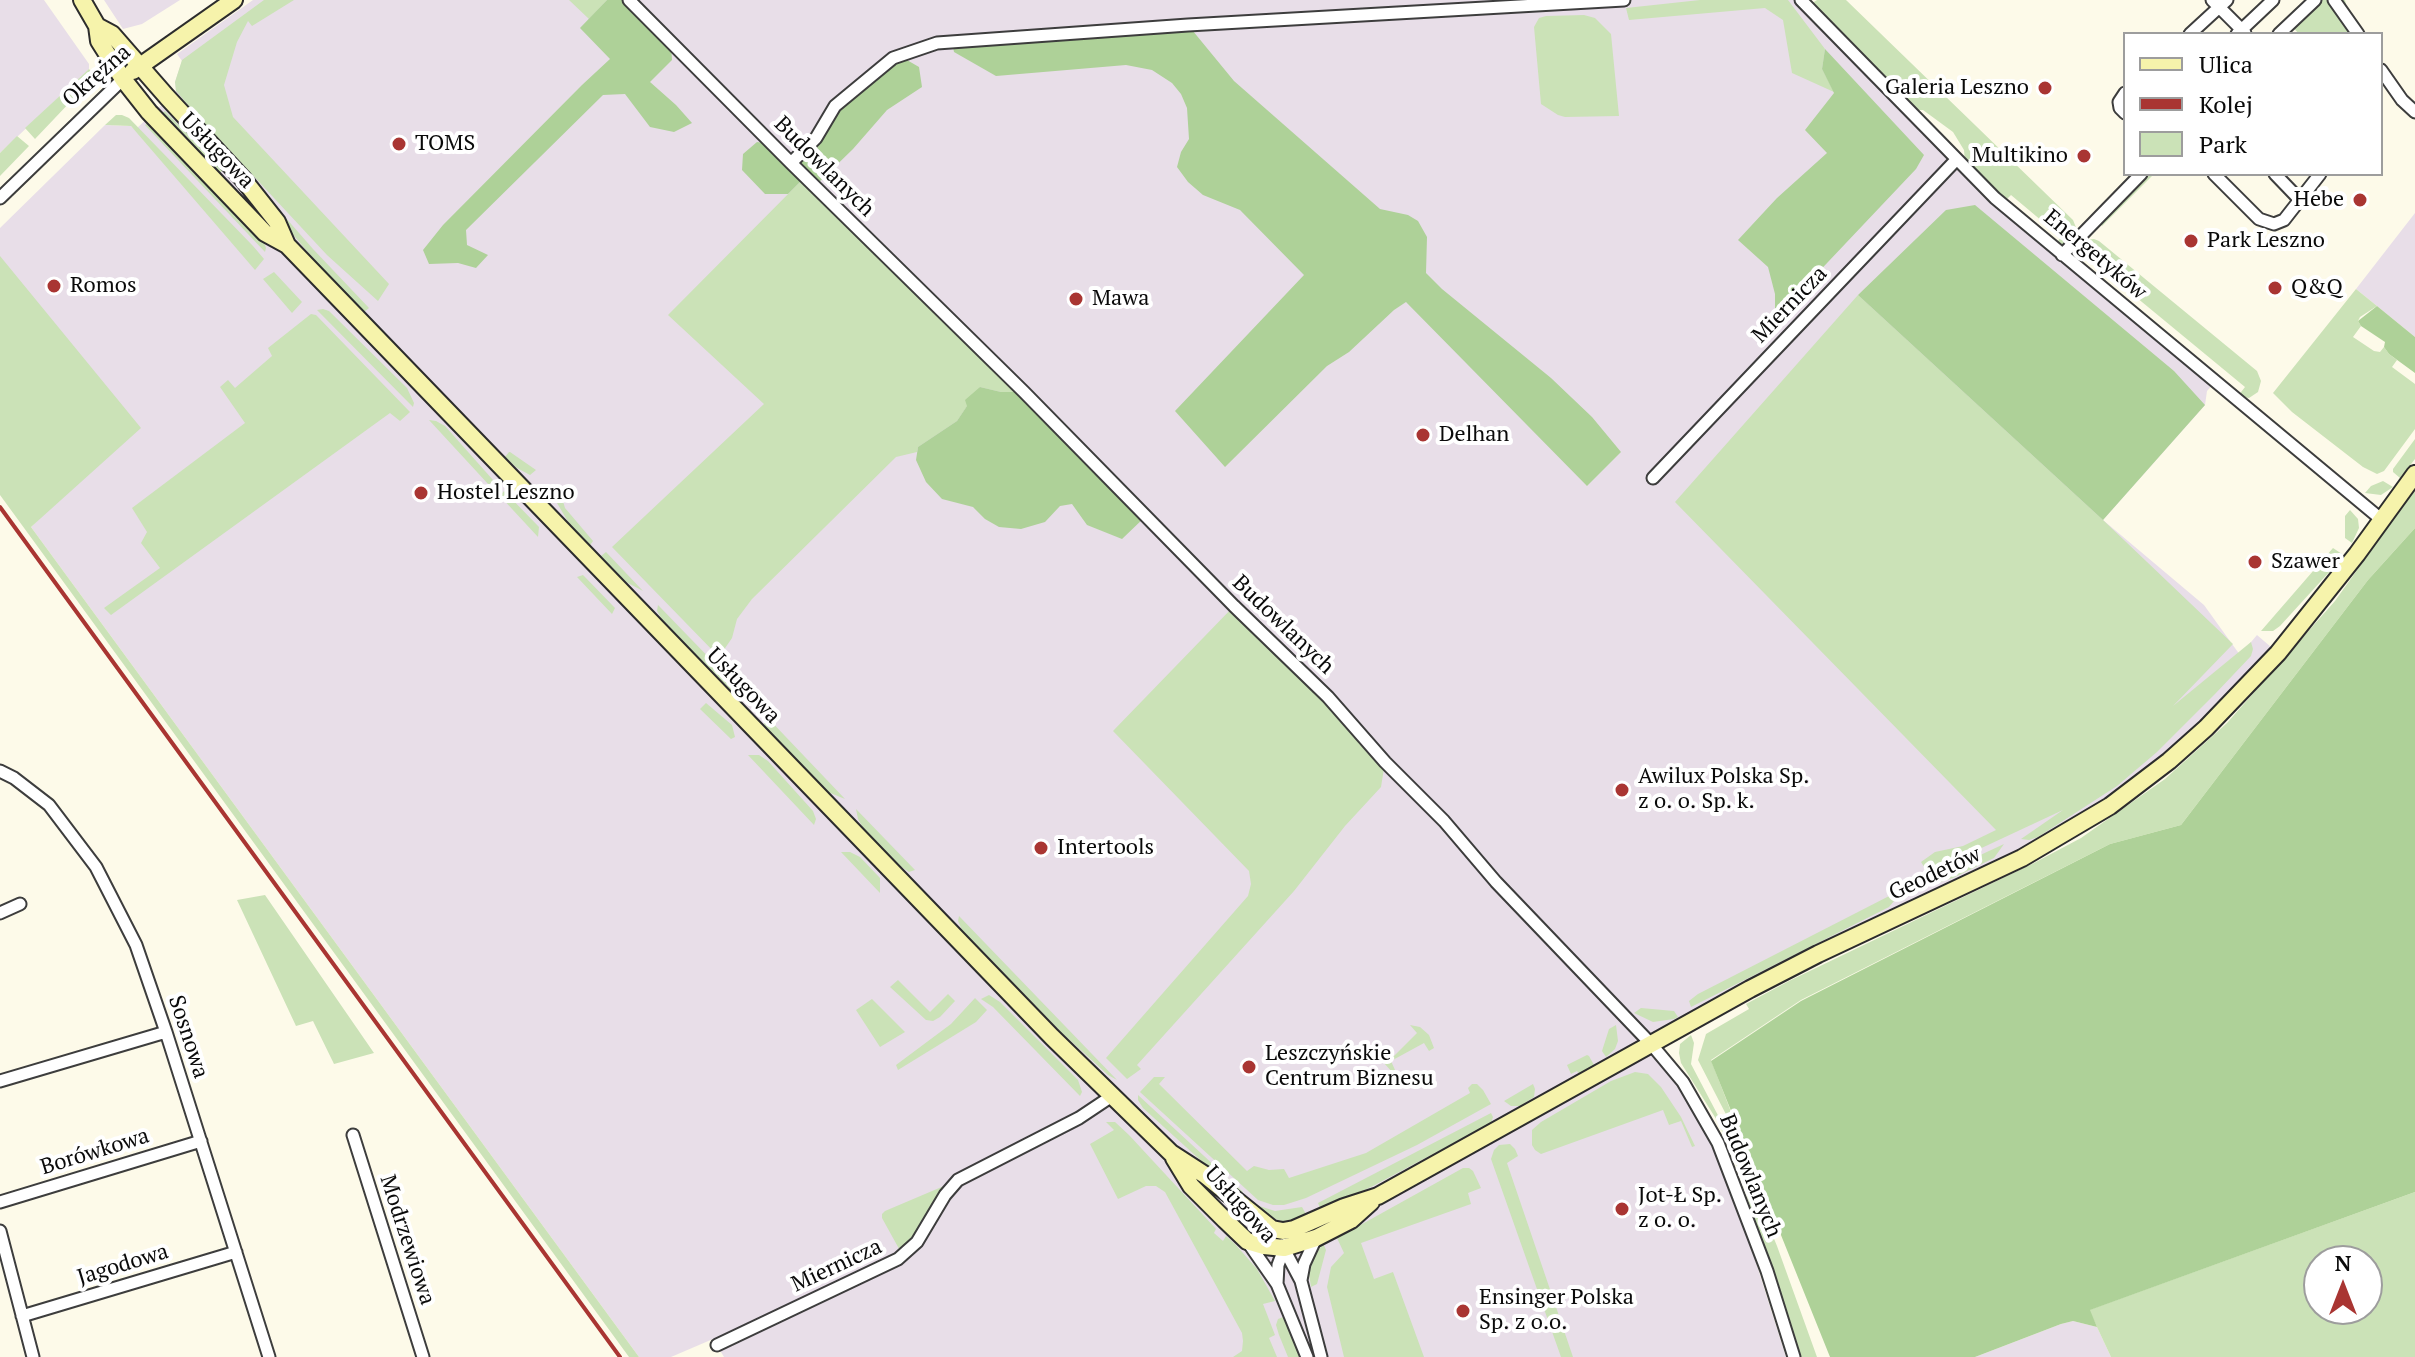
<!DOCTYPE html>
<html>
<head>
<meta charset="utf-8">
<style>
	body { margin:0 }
	#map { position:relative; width:2415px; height:1357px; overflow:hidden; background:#fdfae9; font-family:"PT Serif",serif }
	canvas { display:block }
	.legend { position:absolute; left:2123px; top:32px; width:260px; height:144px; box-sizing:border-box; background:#fff; border:2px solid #9d9d9d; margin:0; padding:10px 14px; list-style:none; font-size:24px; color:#0a0a0a }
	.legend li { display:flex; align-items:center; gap:16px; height:40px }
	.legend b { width:40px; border:2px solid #9d9d9d }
	.north { position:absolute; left:2303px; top:1245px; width:80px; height:80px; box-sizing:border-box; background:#fff; border:2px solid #9d9d9d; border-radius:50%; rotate:0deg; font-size:22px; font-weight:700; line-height:32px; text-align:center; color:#0a0a0a }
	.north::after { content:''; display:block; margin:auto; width:28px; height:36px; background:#a93532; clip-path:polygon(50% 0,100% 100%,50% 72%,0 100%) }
</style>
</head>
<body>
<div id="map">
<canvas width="2415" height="1357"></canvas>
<ul class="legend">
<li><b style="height:10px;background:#f6f3ab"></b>Ulica</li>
<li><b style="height:10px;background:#a93532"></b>Kolej</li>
<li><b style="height:22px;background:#cbe2b7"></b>Park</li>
</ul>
<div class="north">N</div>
</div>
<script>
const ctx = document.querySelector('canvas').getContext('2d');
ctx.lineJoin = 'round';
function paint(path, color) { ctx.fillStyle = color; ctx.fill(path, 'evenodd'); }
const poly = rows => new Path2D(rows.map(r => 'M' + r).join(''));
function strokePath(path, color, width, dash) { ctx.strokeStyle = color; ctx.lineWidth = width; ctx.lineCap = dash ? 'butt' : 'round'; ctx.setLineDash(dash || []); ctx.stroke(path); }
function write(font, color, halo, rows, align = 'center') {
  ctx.font = font + ' "PT Serif",serif'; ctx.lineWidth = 8; ctx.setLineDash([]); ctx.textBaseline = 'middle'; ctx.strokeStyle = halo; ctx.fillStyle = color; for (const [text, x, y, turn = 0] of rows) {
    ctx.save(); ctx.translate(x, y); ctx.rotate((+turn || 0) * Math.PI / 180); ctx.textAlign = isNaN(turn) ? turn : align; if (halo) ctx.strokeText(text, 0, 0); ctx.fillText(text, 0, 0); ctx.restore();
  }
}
const industrial = poly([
	[0,0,44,0,89,64,89,69,0,153],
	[104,0,180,0,142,24,123,29],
	[253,0,1801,0,1956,160,2216,381,2207,391,2205,405,2103,520,2204,605,2240,655,2257,635,2278,653,2110,806,1652,1044,1718,1143,1786,1357,724,1357,713,1339,671,1357,639,1357,31,527,50,508,0,440,0,228,105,125,131,126,135,130,176,91,175,82,182,61,177,54],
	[2415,213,2415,337,2356,289],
	[2073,1321,2097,1327,2111,1357,1975,1357,2061,1324]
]);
const green = poly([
	[264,0,294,0,252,26,248,21,237,42,224,85,233,117,389,284,378,301,327,255,194,112,176,91,175,82,182,60],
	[569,0,607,0,589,19],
	[1700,0,1788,0,1825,49,1822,69,1834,92,1792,73,1783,20,1765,8,1629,20,1626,8],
	[1817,0,1846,0,2073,220,2077,230,2076,235,2064,246,2055,245,2061,237,2011,195,2007,199,1965,162,1964,150,1953,132,1923,110,1915,110,1806,7],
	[2315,0,2345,0,2348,12,2364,34,2299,34,2290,24],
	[1584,15,1595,18,1611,34,1619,116,1565,117,1558,115,1541,104,1534,27,1539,18,1546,16],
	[89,69,93,74,93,82,73,99,35,139,25,128],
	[165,111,223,170,219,174,161,114],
	[116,115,122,115,129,118,253,246,264,259,255,270,131,126,105,125],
	[149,122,263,240,266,248,265,252,145,125],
	[17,136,29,146,0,176,0,153],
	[2148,174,2154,174,2102,226,2100,222],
	[805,177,1024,392,1001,392,980,387,957,421,918,447,917,452,896,457,752,599,737,619,732,638,719,657,612,547,764,404,668,315],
	[257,185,313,249,369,308,364,312,318,264,289,230],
	[2094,239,2099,241,2257,371,2261,381,2258,392,2249,398,2238,396,2245,387,2085,255,2077,264,2075,257,2076,247,2084,240],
	[0,256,141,428,31,527,639,1357,629,1357,0,495],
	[274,272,302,302,292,313,263,279],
	[2356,289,2377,306,2360,317,2358,321,2361,326,2353,337,2374,351,2380,352,2384,347,2389,354,2397,360,2392,367,2415,384,2415,429,2384,471,2377,474,2363,467,2292,412,2273,393],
	[1858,295,2103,520,2233,644,2173,706,2251,642,2253,649,2251,656,2215,694,2157,752,2117,786,2038,837,2029,840,2021,839,2063,810,1928,873,1921,862,1935,852,1963,846,1996,830,1675,502],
	[323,309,329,311,407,388,414,403,413,407,317,310],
	[311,314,316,315,410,412,400,421,390,413,111,615,104,608,160,568,141,543,147,532,132,508,245,423,220,387,228,380,235,388,272,356,268,348],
	[429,420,436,421,445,426,493,480,489,485],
	[2415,439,2415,459,2400,478,2393,472,2393,469],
	[509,452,510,452,536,470,530,475,517,468,505,457],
	[2383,481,2393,487,2381,495,2365,493,2371,486],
	[2415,489,2415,528,2368,580,2181,825,2110,844,1801,1000,1711,1060,1750,1161,1698,1060,1706,1034,1749,1009,1746,1004,1789,981,2034,863,2081,838,2165,779,2227,723,2335,601],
	[504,491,539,527,538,537,500,496],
	[562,498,565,508,593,541,588,548,573,530,557,503],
	[2350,510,2358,519,2359,528,2352,543,2345,538,2345,516],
	[2333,548,2342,554,2342,558,2280,626,2273,631,2261,631],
	[606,552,643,591,626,582,601,556],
	[583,575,615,608,612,614,577,577],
	[658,605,751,701,737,697,661,618,657,611],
	[1234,606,1385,762,1381,787,1345,826,1294,891,1137,1065,1141,1069,1127,1079,1106,1058,1248,896,1251,884,1249,871,1113,731],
	[706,703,732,725,735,737,731,739,700,709],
	[765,715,845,799,828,792,770,734,764,724],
	[748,755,759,755,768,761,813,811,816,819,814,825],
	[856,809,915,870,909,872,900,866,863,828,858,819],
	[2004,844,1994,858,1953,878,1922,888,1918,884],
	[841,852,850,852,860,857,880,878,880,893],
	[1895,893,1894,901,1889,907,1691,1007,1689,1001,1698,994],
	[265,895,374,1053,334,1064,313,1021,296,1026,237,900],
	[959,916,1117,1080,1108,1075,1061,1032,962,930,958,921],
	[898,980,930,1012,948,994,955,1001,940,1017,933,1021,926,1020,890,987],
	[989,995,1000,1002,1078,1080,1082,1092,1080,1096,993,1007,981,999],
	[975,998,987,1010,976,1022,898,1070,896,1065,951,1024],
	[872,999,905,1032,880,1047,856,1010],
	[1641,1008,1674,1011,1678,1017,1674,1019,1653,1022,1634,1013],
	[1410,1025,1420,1027,1429,1035,1434,1048,1429,1051,1424,1043,1391,1061,1395,1070,1392,1072,1384,1063,1391,1054,1394,1056,1417,1033],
	[1616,1025,1618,1041,1615,1049,1606,1057,1602,1051,1609,1029],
	[1691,1035,1694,1043,1691,1064,1742,1161,1777,1246,1817,1357,1801,1357,1734,1158,1718,1122,1681,1063,1679,1053,1680,1044],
	[1587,1055,1589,1056,1594,1065,1579,1074,1577,1071,1571,1074,1567,1065],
	[1635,1072,1648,1074,1661,1087,1681,1117,1695,1146,1692,1147,1681,1121,1669,1125,1663,1110,1541,1154,1535,1150,1532,1145,1532,1130,1541,1122,1611,1081],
	[1154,1077,1165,1077,1159,1084,1247,1171,1254,1166,1269,1170,1284,1169,1289,1178,1366,1153,1470,1093,1468,1088,1472,1084,1477,1084,1483,1090,1491,1104,1417,1145,1306,1198,1284,1205,1273,1205,1258,1200,1140,1092],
	[1533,1084,1535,1089,1534,1097,1520,1106,1511,1106,1504,1101],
	[1138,1095,1243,1192,1240,1196,1143,1108,1138,1100],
	[1491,1113,1493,1117,1491,1123,1373,1186,1321,1210,1318,1203],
	[1106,1122,1115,1122,1129,1135,1216,1229,1214,1233,1223,1241,1226,1236,1235,1244,1257,1269,1275,1301,1263,1304,1275,1335,1269,1338,1277,1357,1233,1357,1242,1351,1243,1341,1242,1333,1165,1192,1156,1186,1146,1186,1118,1199,1090,1144,1114,1130],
	[1510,1144,1515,1149,1518,1156,1507,1163,1573,1357,1561,1357,1491,1159,1494,1150,1499,1145],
	[1463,1168,1469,1168,1473,1171,1481,1188,1468,1193,1471,1204,1361,1243,1374,1279,1393,1272,1424,1357,1344,1357,1327,1287,1331,1267,1344,1253,1337,1238],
	[958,1180,903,1256,882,1218,882,1214,885,1211],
	[2415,1192,2415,1357,2111,1357,2089,1310],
	[2319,1261,2367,1261,2367,1309,2319,1309],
	[1253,1204,1275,1211,1302,1207,1307,1216,1298,1220,1282,1221,1267,1217],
	[1323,1243,1326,1250,1317,1284,1311,1287,1309,1274,1313,1259],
	[1286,1316,1300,1357,1288,1357,1279,1335,1276,1325,1278,1319]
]);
const forest = poly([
	[607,0,629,0,671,44,672,60,650,82,676,105,692,123,674,132,650,127,625,94,603,95,466,230,467,245,488,255,476,268,458,263,429,264,423,250,443,225,582,85,610,59,580,28],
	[1188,25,1234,81,1380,209,1408,215,1418,221,1427,237,1426,273,1442,289,1551,378,1592,417,1621,452,1587,486,1406,302,1394,310,1349,352,1327,366,1225,467,1175,411,1304,275,1240,210,1203,195,1188,182,1177,167,1181,152,1189,139,1187,108,1181,94,1172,83,1152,70,1126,65,996,76,954,52,952,42],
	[1825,49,1924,155,1916,169,1775,318,1775,294,1768,267,1738,240,1777,198,1827,153,1805,130,1834,93,1822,69],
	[900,56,919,67,922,87,887,110,853,149,815,186,805,177,788,194,765,194,742,170,743,154,757,142,771,144,790,163,835,106],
	[1975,205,2174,371,2205,405,2103,520,1858,295,1946,210],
	[2377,306,2415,337,2415,373,2389,354,2384,347,2385,342,2361,326,2358,321],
	[980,387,1001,392,1024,392,1146,516,1122,539,1087,525,1072,504,1060,506,1045,522,1021,529,999,527,985,519,973,507,942,499,926,482,916,460,918,447,957,421,967,406,965,400],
	[2415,528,2415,1192,2090,1310,2097,1327,2073,1321,2061,1324,1975,1357,1830,1357,1711,1061,1801,1001,2110,844,2181,825,2368,580]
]);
const street = poly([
	[629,0,791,163,1024,392,1234,606,1328,697,1385,762,1444,821,1496,882,1652,1045,1683,1082,1718,1143,1767,1271,1794,1357],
	[1801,0,1995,198,2382,520],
	[2212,0,2245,33],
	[2334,0,2358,34],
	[2190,34,2227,0],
	[2237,34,2273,0],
	[2279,34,2315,0],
	[2381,70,2402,100,2415,112],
	[2125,93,2119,102,2120,108,2125,113],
	[791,163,816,138,835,106,893,58,937,43,1188,25,1624,0],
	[2214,174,2259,219,2274,224,2284,220,2320,174],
	[2275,174,2300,200],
	[0,198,123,79],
	[2062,255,2141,174],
	[1653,478,1956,160],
	[0,771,14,778,49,805,96,867,136,945,166,1032,269,1357],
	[0,913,20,904],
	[0,1081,166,1032],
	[353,1135,423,1357],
	[0,1202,201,1141],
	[0,1231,33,1357],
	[1247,1241,1277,1284,1307,1357],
	[1282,1245,1301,1281,1321,1357],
	[1301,1280,1304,1264,1316,1238],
	[1277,1284,1278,1265,1286,1244],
	[22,1316,236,1252],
	[717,1345,898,1259,917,1242,945,1195,958,1180,1079,1118,1112,1096]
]);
const secondary = poly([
	[82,0,97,26,99,41,123,79,149,112,265,233,287,245,1052,1037,1171,1153,1205,1175,1272,1229,1283,1231,1294,1229,1344,1207,1378,1196,1750,989,1818,954,2022,858,2110,806,2169,761,2206,728,2278,653,2357,554,2415,474],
	[97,26,112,34,167,97,243,179,277,222,287,245],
	[133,71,234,0],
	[1174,1158,1191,1186,1225,1220,1247,1241,1264,1246,1284,1248,1316,1238,1351,1220,1371,1202]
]);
const rail = poly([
	[0,507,620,1357]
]);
const markers = [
	[2045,88,8,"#a93532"],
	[399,144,8,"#a93532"],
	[2084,156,8,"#a93532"],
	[2360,200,8,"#a93532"],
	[2191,241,8,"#a93532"],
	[54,286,8,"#a93532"],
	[2275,288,8,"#a93532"],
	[1076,299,8,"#a93532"],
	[1423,435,8,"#a93532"],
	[421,493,8,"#a93532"],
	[2255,562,8,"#a93532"],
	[1622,790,8,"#a93532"],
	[1041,848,8,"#a93532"],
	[1249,1067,8,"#a93532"],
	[1622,1209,8,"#a93532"],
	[1463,1311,8,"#a93532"]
];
const streetNames = [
	["Okrężna",97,76,-41],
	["Usługowa",217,151,46],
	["Budowlanych",824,167,45],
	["Energetyków",2095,255,40],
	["Miernicza",1790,305,-46],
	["Budowlanych",1283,625,44],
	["Usługowa",743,686,46],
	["Geodetów",1935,874,-25],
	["Sosnowa",188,1037,72],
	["Borówkowa",95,1152,-17],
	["Budowlanych",1750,1176,68],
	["Usługowa",1240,1205,48],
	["Modrzewiowa",407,1240,72],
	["Jagodowa",123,1265,-17],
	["Miernicza",837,1266,-25]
];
const poiNames = [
	["Galeria Leszno",2029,88,"right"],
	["TOMS",415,144],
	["Multikino",2068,156,"right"],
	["Hebe",2344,200,"right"],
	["Park Leszno",2207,241],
	["Romos",70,286],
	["Q&Q",2291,288],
	["Mawa",1092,299],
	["Delhan",1439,435],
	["Hostel Leszno",437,493],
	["Szawer",2271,562],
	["Awilux Polska Sp.",1638,777],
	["z o. o. Sp. k.",1638,802],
	["Intertools",1057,848],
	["Leszczyńskie",1265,1054],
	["Centrum Biznesu",1265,1079],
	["Jot-Ł Sp.",1638,1196],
	["z o. o.",1638,1221],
	["Ensinger Polska",1479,1298],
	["Sp. z o.o.",1479,1323]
];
paint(industrial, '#e8dee8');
paint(green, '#cbe2b7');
paint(forest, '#aed198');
strokePath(street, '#3d3d3d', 15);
strokePath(secondary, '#2c2c2c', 20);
strokePath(street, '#fff', 11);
strokePath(secondary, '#f6f3ab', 16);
strokePath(rail, '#a93532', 4);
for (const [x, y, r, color] of markers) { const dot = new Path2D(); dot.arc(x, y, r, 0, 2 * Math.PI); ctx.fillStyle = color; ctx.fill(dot); strokePath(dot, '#fff', 3); }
write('22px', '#0a0a0a', '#fff', streetNames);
write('22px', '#0a0a0a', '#fff', poiNames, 'left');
</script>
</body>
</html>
